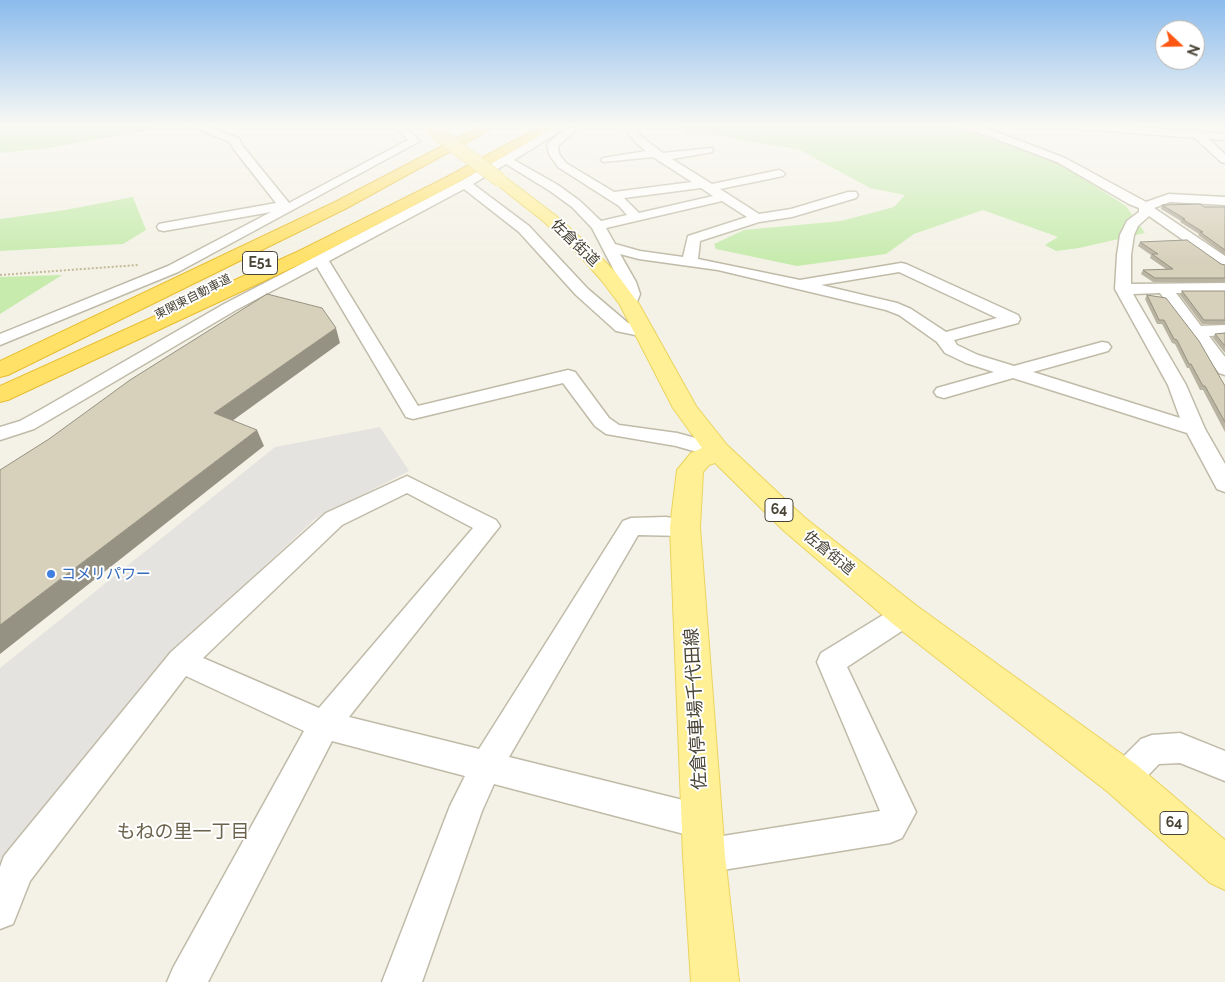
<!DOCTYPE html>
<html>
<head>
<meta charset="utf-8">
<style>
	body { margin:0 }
	#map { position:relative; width:1225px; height:982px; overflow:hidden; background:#f4f2e6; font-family:Raleway,sans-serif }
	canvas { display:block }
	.north { position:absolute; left:1155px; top:20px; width:50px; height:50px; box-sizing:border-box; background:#fff; border:1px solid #b6b4ae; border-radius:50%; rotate:111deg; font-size:14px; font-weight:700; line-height:20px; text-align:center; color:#484335 }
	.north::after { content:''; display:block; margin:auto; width:18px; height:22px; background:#ff5713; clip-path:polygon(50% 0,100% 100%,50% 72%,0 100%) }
</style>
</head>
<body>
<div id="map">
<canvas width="1225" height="982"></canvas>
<div class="north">N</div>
</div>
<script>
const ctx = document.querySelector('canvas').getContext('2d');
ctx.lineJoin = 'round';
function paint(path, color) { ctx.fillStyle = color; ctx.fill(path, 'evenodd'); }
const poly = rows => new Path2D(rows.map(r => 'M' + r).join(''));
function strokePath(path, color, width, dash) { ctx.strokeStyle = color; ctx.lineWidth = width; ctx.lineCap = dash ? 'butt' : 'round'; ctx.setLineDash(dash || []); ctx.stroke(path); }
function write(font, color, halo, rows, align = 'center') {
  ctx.font = font + ' Raleway,"Noto Sans JP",sans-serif'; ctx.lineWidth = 4; ctx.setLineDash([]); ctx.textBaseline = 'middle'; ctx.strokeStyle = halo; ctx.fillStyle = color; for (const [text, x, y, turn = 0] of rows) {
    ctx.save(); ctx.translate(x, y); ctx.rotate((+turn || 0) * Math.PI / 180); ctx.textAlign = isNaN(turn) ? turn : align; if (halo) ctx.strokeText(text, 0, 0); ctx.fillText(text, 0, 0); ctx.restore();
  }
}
const green = poly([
	[0,125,150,125,155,129,49,148,0,153],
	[683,125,953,125,958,131,1006,136,1048,156,1126,206,1145,233,1079,248,1056,251,1045,245,1058,237,983,210,914,234,886,254,797,266,716,249,714,244,744,230,841,221,894,207,905,195,870,188,798,149,744,141,720,135,684,133],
	[133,197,146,230,123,244,0,251,0,219,65,210],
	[62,275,0,314,0,277]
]);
const parking = poly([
	[380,427,409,471,315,519,164,661,0,863,0,668,275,447]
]);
const path = poly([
	[0,275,138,265]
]);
const minor = poly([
	[187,125,201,125,239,138,242,145,289,203,408,140,392,125,403,125,420,141,178,272,0,345,0,334,168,266,271,212,164,231,159,230,157,227,159,224,164,223,276,203,233,148,230,142,187,125],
	[558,125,570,125,514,160,558,185,580,201,601,221,627,215,619,206,558,167,549,154,547,145,548,143,567,128,575,128,576,130,558,146,559,154,566,163,614,192,692,182,653,157,603,162,601,160,603,158,646,151,635,142,623,125,633,125,643,138,663,153,712,148,713,150,712,152,672,159,712,184,779,170,783,172,785,174,783,176,720,189,759,214,791,209,848,192,856,192,858,195,856,198,792,217,759,222,700,241,698,259,800,280,901,263,906,264,1018,315,1020,319,1018,323,954,340,957,345,978,355,1014,366,1102,342,1108,343,1111,347,1108,351,1033,372,1180,418,1168,385,1115,289,1117,255,1120,235,1127,221,1139,212,1139,208,1129,204,1057,162,972,130,955,127,954,125,978,125,1065,158,1146,202,1169,194,1225,197,1225,205,1170,202,1154,208,1225,256,1225,267,1220,266,1149,216,1138,226,1134,235,1131,255,1131,284,1225,283,1225,293,1176,293,1201,326,1225,325,1225,335,1209,336,1225,357,1225,375,1219,373,1160,293,1133,294,1186,385,1205,429,1225,464,1225,492,1217,489,1187,433,1013,378,944,398,937,396,934,392,937,388,994,372,966,363,945,353,937,342,899,315,886,310,718,270,639,259,620,254,636,282,640,294,635,307,623,307,621,304,624,294,620,282,592,228,572,207,550,191,506,164,473,184,529,226,588,289,628,323,651,328,654,332,651,336,645,337,616,331,576,295,519,232,464,189,329,261,418,406,568,370,575,372,609,418,619,425,677,433,725,446,729,451,725,456,718,458,676,446,606,434,595,426,563,383,413,419,406,417,317,267,236,310,34,429,0,440,0,427,20,421,40,410,224,304,461,181,558,125],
	[701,188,713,196,639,213,624,198,701,188],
	[722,201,747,217,688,236,683,257,640,251,615,244,606,228,722,201],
	[899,272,997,318,946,332,911,309,897,303,821,285,899,272],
	[1063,125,1104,125,1189,131,1194,128,1201,132,1225,134,1225,140,1209,139,1225,154,1225,163,1221,162,1195,138,1068,128,1063,125],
	[407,476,496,520,500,526,349,717,479,749,623,521,631,518,666,517,693,521,697,527,693,533,685,536,638,535,509,757,703,805,715,810,720,822,715,834,703,839,494,784,482,811,422,982,382,982,450,806,465,776,332,741,208,982,167,982,173,968,304,731,186,676,30,881,13,924,0,929,0,867,4,856,171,652,326,513,407,476],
	[407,493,473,528,319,708,203,658,342,525,407,493],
	[905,604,914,607,918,615,914,623,847,667,916,812,902,838,890,843,704,873,692,868,687,856,692,844,704,839,880,811,817,662,821,653,896,607,905,604],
	[1180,733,1225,751,1225,781,1180,763,1159,764,1134,790,1123,795,1112,790,1107,779,1112,768,1141,739,1152,735,1180,733]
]);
const major = poly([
	[500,176,505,177,555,215,591,247,616,273,639,304,696,406,727,445,804,517,917,606,1137,765,1225,840,1225,890,1210,883,1109,793,893,624,784,531,715,463,709,465,703,472,700,527,725,856,739,982,691,982,683,856,670,527,677,470,691,453,702,448,673,408,620,305,602,281,579,255,543,221,495,183,493,180,495,177,500,176]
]);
const highway = poly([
	[483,125,498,125,347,208,8,375,0,377,0,361,335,202,483,125],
	[543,125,558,125,455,184,311,259,8,400,0,402,0,386,299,251,445,178,543,125]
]);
const majorBridge = poly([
	[433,130,500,180]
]);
const wall = poly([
	[1162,205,1225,207,1225,255,1198,235,1199,234,1180,222,1181,221,1161,209],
	[1140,242,1225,265,1225,282,1153,282,1141,274,1143,270,1166,269,1150,258,1151,255,1138,246],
	[1182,291,1225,291,1225,324,1202,324,1180,295],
	[1147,295,1225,386,1225,432,1203,390,1200,390,1189,368,1187,368,1175,344,1172,343,1162,324,1157,324,1145,299],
	[1225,333,1225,353,1213,338,1215,334]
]);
const shadedWall = poly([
	[336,328,340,343,221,429,214,413],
	[257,430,264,446,0,654,0,625]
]);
const building = poly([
	[1200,204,1204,207,1225,207,1225,250,1200,232,1203,232,1182,219,1185,219,1162,205,1200,204],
	[1187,240,1221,264,1225,265,1225,278,1155,278,1143,270,1173,269,1152,254,1158,254,1140,242,1187,240],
	[1182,291,1225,291,1225,320,1204,320,1182,291],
	[267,294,322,308,336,328,214,413,257,430,0,625,0,470,49,439,130,380,267,294],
	[1147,295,1166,298,1199,341,1225,386,1225,422,1205,386,1203,386,1191,364,1189,364,1177,340,1174,339,1164,320,1159,320,1147,295],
	[1225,333,1225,346,1215,334,1225,333]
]);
const markers = [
	[51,574,5,"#3f7fe0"]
];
const farStreetnames = [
	["東関東自動車道",193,297,-27]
];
const shields = [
	[260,263,35],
	[779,510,28],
	[1174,823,28]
];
const shieldNames = [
	["E51",260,263],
	["64",779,510],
	["64",1174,823]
];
const streetNames = [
	["佐倉街道",575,243,44],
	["佐倉街道",829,553,39]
];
const shopNames = [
	["コメリパワー",61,574]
];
const nearStreetnames = [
	["佐倉停車場千代田線",696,709,-93]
];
const nearNeighbourhoodnames = [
	["もねの里一丁目",183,832]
];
paint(green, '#c6ebad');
paint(parking, '#e5e3df');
strokePath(minor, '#c0bba8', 3);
strokePath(major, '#ebd45e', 2);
strokePath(highway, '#e7bc2e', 2);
strokePath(path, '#c3ba99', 2, [2, 2]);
paint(minor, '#fff');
paint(major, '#ffef95');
paint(highway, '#ffe167');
strokePath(majorBridge, '#ebd45e', 15, []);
strokePath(majorBridge, '#ffef95', 14);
paint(wall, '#b9b3a1');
paint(shadedWall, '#969283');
paint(building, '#d7d0bb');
strokePath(building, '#969283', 1);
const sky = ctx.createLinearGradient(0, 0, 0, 262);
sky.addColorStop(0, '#8bbbed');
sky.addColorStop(0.48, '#faf9f4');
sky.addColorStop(1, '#faf9f400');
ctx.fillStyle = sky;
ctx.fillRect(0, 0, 1225, 262);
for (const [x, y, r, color] of markers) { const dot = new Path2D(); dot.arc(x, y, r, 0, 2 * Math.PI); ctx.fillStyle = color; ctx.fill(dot); strokePath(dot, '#fff', 2); }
write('12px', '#484335', '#fff', farStreetnames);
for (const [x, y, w] of shields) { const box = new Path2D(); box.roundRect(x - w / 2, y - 11.5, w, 23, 4); ctx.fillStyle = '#fff'; ctx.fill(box); strokePath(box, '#484335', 1); }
write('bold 14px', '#484335', null, shieldNames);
write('15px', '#484335', '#fff', streetNames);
write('15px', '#366cbe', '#fff', shopNames, 'left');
write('18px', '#484335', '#fff', nearStreetnames);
write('19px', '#6b634c', '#fff', nearNeighbourhoodnames);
</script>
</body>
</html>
